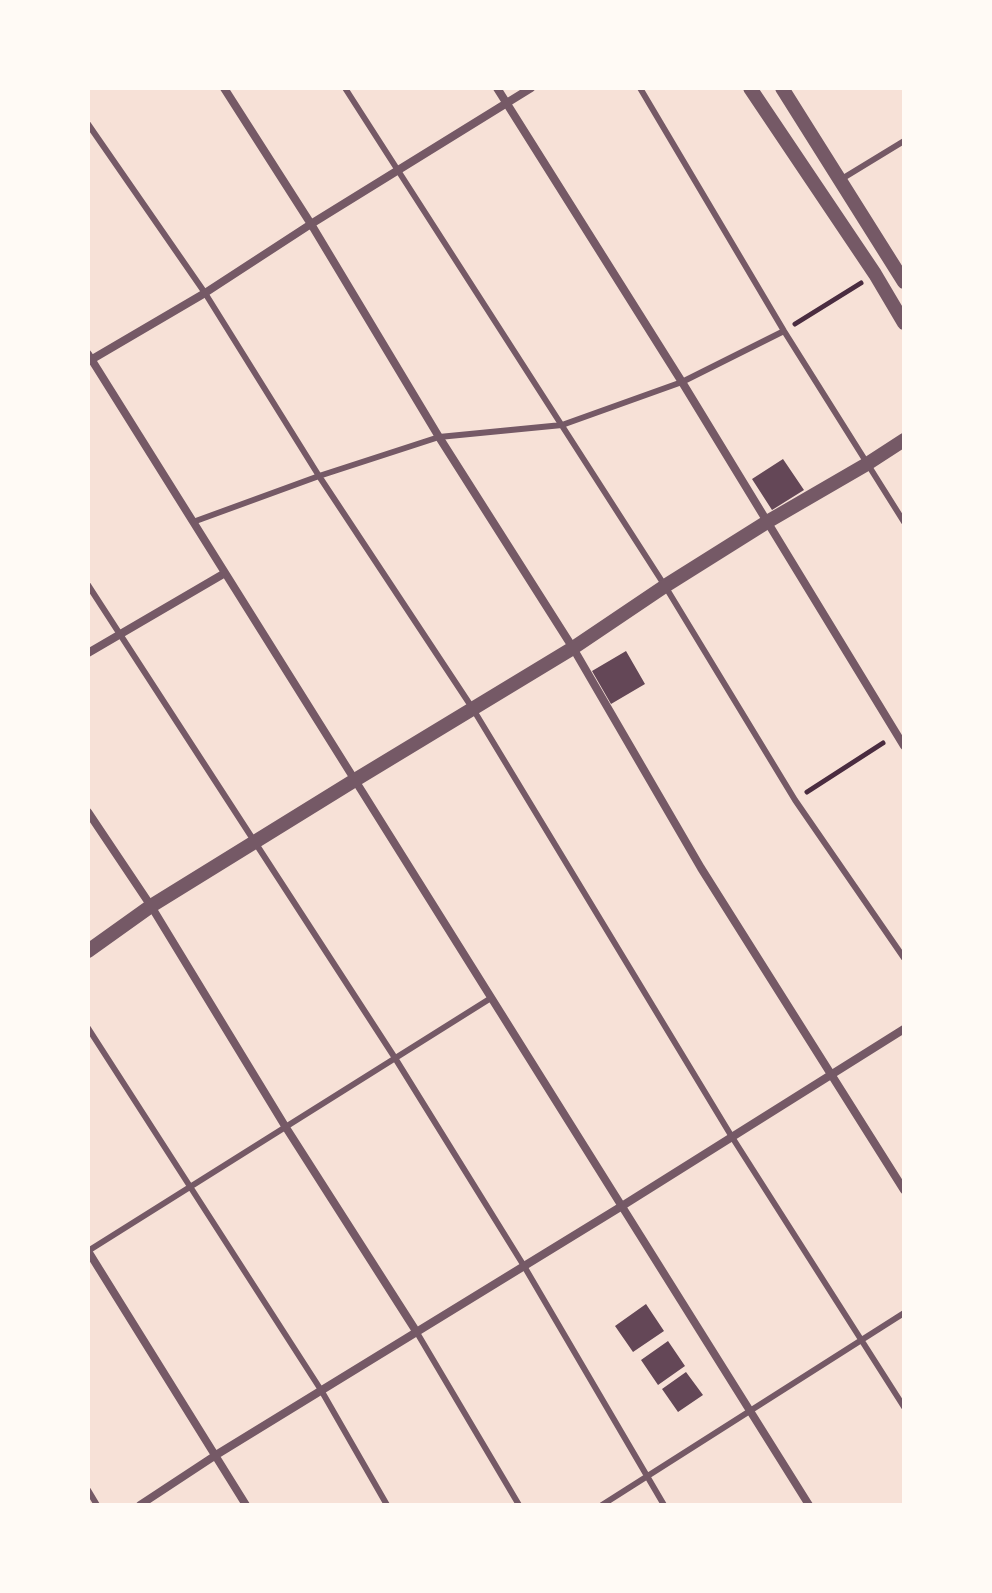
<!DOCTYPE html>
<html>
<head>
<meta charset="utf-8">
<style>
	body { margin:0 }
	#map { position:relative; width:992px; height:1593px; overflow:hidden; background:#f7e1d7; font-family:Figtree,sans-serif }
	canvas { display:block }
	.frame { position:absolute; inset:0; border:90px solid #fffaf5; pointer-events:none }
</style>
</head>
<body>
<div id="map">
<canvas width="992" height="1593"></canvas>
<div class="frame"></div>
</div>
<script>
const ctx = document.querySelector('canvas').getContext('2d');
ctx.lineJoin = 'round';
function paint(path, color) { ctx.fillStyle = color; ctx.fill(path, 'evenodd'); }
const poly = rows => new Path2D(rows.map(r => 'M' + r).join(''));
function strokePath(path, color, width, dash) { ctx.strokeStyle = color; ctx.lineWidth = width; ctx.lineCap = dash ? 'butt' : 'round'; ctx.setLineDash(dash || []); ctx.stroke(path); }
const building = poly([
	[783,459,804,490,772,510,752,479],
	[626,651,645,684,611,704,592,671],
	[646,1304,664,1331,633,1352,615,1326],
	[668,1341,685,1366,658,1385,641,1360],
	[686,1372,703,1395,678,1412,662,1389]
]);
const path = poly([
	[795,324,861,283],
	[807,792,883,743]
]);
const service = poly([
	[345,88,665,586,795,800,904,958],
	[640,88,784,331,904,522],
	[88,124,205,293,319,476,473,709,732,1137,904,1407],
	[840,180,904,141],
	[193,522,319,476,439,437,562,425,682,382,784,331],
	[88,585,395,1058,524,1266,664,1505],
	[88,1028,321,1390,387,1505],
	[88,1251,491,998],
	[416,1331,519,1505],
	[88,1490,97,1505],
	[602,1505,904,1313]
]);
const minor = poly([
	[224,88,311,224,439,437,573,648,701,868,904,1190],
	[497,88,682,382,904,746],
	[88,354,809,1505],
	[89,361,205,293,311,224,531,88],
	[88,653,225,573],
	[88,812,151,906,285,1126,416,1331],
	[88,1251,246,1505],
	[140,1505,216,1455,622,1206,904,1029]
]);
const tertiary = poly([
	[750,88,875,274,904,323],
	[782,88,904,282],
	[88,951,151,906,355,780,573,648,665,586,767,522,867,464,904,440]
]);
paint(building, '#644757');
strokePath(path, '#4a2c40', 5);
strokePath(service, '#755966', 6);
strokePath(minor, '#755966', 8);
strokePath(tertiary, '#755966', 14);
</script>
</body>
</html>
